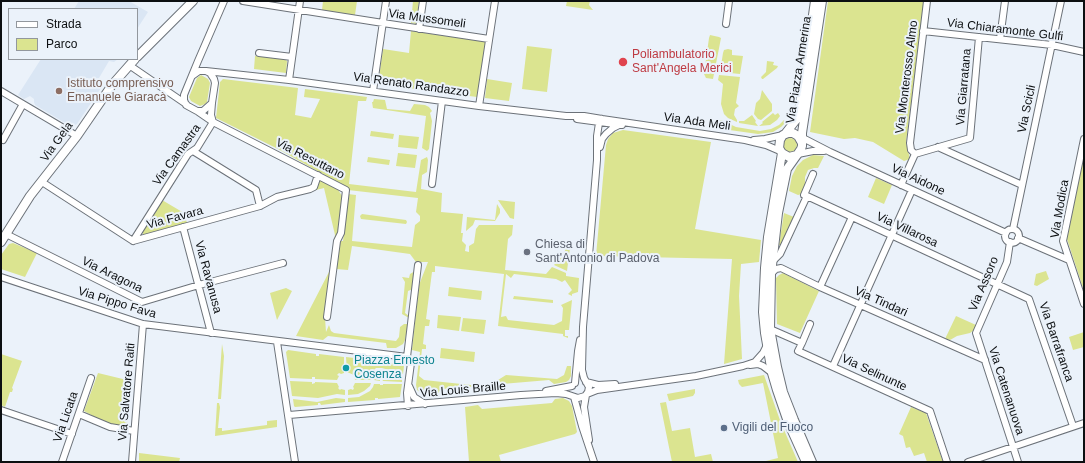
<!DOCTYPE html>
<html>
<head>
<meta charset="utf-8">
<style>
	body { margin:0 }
	#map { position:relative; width:1085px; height:463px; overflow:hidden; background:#ebf2fa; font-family:Helvetica,sans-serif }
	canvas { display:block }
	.frame { position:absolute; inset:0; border:2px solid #0c0f11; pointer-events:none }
	.legend { position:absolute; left:8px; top:8px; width:130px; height:52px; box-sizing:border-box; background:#ebf2fa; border:1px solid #92979d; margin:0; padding:5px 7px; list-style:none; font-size:12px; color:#0c0f11 }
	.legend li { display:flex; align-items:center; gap:8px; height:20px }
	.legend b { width:20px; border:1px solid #92979d }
</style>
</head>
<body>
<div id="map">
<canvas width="1085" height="463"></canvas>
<div class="frame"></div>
<ul class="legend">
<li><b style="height:5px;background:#fff"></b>Strada</li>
<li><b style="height:11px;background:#dbe490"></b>Parco</li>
</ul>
</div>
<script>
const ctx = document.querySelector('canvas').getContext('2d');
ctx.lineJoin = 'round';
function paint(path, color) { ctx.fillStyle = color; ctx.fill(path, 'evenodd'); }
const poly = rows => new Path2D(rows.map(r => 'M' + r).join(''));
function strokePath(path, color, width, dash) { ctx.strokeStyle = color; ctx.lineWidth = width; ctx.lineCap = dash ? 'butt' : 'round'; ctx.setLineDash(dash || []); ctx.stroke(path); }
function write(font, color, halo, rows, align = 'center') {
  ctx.font = font + ' Helvetica,sans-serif'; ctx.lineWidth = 4; ctx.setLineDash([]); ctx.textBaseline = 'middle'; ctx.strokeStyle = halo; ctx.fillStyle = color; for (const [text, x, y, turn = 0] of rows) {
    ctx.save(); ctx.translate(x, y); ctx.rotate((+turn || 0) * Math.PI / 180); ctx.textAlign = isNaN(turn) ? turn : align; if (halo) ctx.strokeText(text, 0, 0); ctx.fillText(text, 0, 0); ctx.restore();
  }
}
const built = poly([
	[79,1,129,1,148,12,137,29,137,9,74,9],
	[41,59,118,59,114,62,109,61,99,78,101,83,101,88,77,124,72,127,35,105,34,102,34,99,30,96,24,99,18,95]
]);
const green = poly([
	[323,1,357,1,355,15,322,10],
	[413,1,419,1,416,24,411,23],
	[567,1,590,1,589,5,593,10,566,6],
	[828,1,924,1,906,142,910,159,904,161,873,142,855,138,844,139,810,132],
	[411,31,486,42,477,97,378,84,383,49,409,53],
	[710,35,719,37,721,38,713,79,706,78,704,74,709,38],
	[527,46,552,49,547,92,522,89],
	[728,49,732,50,732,55,743,56,740,74,720,72,723,53,724,50],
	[255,56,284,59,287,61,286,73,254,69],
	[767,61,774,62,773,65,778,66,777,68,763,79,762,79,761,77,766,72],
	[201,75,208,79,210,83,207,102,205,104,200,106,191,101,189,97,197,78],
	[719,75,740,77,736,103,739,106,735,109,734,115,737,120,737,122,728,118,724,114,721,104,723,84,718,80],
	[223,79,298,88,295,115,311,118,320,99,304,97,305,89,367,97,366,101,358,101,349,184,416,192,421,160,427,157,428,160,427,172,422,175,421,189,442,193,441,212,463,214,461,233,463,233,462,241,466,245,465,251,469,252,469,246,474,243,476,229,479,225,513,225,512,235,508,239,505,270,546,274,552,267,566,273,566,276,579,278,578,292,572,294,572,296,568,294,572,290,565,280,562,282,556,279,514,274,511,278,506,274,501,317,506,316,508,320,554,325,562,321,563,308,561,305,572,300,569,330,565,330,565,336,568,336,568,338,563,336,563,334,498,326,504,274,435,266,435,272,432,272,426,319,430,320,429,326,425,326,423,344,426,345,426,349,422,349,419,376,424,380,480,386,441,389,437,395,428,396,421,393,417,390,416,385,420,352,412,350,419,285,428,262,416,262,410,254,352,246,348,270,336,269,340,241,343,241,348,194,356,195,352,241,412,247,415,225,420,221,420,216,416,212,418,198,348,190,348,188,278,149,216,118,220,82],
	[487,79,512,83,509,101,485,98],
	[762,90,772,104,772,111,761,120,758,119,754,114,756,103,760,99],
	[374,99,385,100,387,109,410,111,414,104,425,105,429,107,432,111,430,113,432,121,429,149,427,151,422,148,426,116,373,108,372,102,373,102],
	[773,113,775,115,778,113,780,116,777,120,770,125,759,126,763,123,762,122],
	[752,115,756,121,755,122,758,126,739,123,739,121,744,121],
	[721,120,736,127,760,131,771,129,779,125,784,120,787,121,781,127,773,132,758,134,715,128,714,124],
	[623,130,711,142,695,229,761,240,759,262,741,264,739,296,742,359,724,364,732,259,596,256,606,145,608,139,613,133],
	[371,131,394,134,393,139,370,136],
	[399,135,419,137,417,149,398,147],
	'783 145a7 7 0 1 1 14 0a7 7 0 1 1-14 0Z',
	[398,153,417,155,415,168,396,166],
	[813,155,824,156,818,168,814,168,808,170,805,177,805,186,802,194,798,195,789,191,792,176,797,166,803,160],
	[1084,155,1084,291,1067,239],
	[368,157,390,160,389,165,367,162],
	[876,178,892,185,884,204,868,197],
	[319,181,325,181,337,188,342,196,338,232,325,318,326,332,329,325,331,331,334,333,396,341,399,337,400,327,404,324,408,324,405,340,403,344,396,348,387,348,386,343,328,336,323,340,296,336,330,270,335,235,324,188,312,191,316,188],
	[162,200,184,213,187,223,143,235,143,231],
	[498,200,515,202,514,219,510,218],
	[497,204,500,209,500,213,495,221,475,220,473,225,466,231,467,217,495,220],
	[784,213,794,217,781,245,779,245],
	[362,214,406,220,407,222,406,224,361,219,360,216],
	[568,240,571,240,567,271,554,265,562,256,567,247],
	[13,243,37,253,25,277,1,269,1,255,9,244],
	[415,271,413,289,408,291,405,313,409,316,409,318,402,314,405,282,402,277,409,278,410,274],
	[1046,271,1049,279,1037,286,1034,285,1036,274],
	[783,273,819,291,800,333,777,324,776,278,779,275],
	[449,287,482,291,481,300,448,296],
	[286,288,292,291,277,320,270,293],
	[514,296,553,300,553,303,513,299],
	[438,315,461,317,459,331,437,328],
	[956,316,976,325,974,330,970,333,957,336,950,340,945,339],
	[463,318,486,320,484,334,461,331],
	[1084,332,1084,347,1073,350,1069,337],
	[222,344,224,356,221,399,218,399],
	[441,348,475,352,474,362,440,358],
	[288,350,316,354,316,356,319,356,319,354,344,357,344,373,341,374,339,373,337,375,339,376,337,380,315,379,315,377,312,377,312,379,290,378,286,352],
	[1,354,22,361,12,388,13,389,12,392,10,392,5,407,1,405],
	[346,357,372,360,372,362,374,363,375,361,402,364,404,366,403,374,382,368,376,368,371,373,371,380,355,380,354,375,347,372],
	[567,366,571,366,571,376,569,380,566,382,554,384,549,380,490,385,506,375,557,379,564,375],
	[377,372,402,377,402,382,383,381,382,379,380,379,380,381,374,380,375,373],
	[98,373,131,381,127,425,119,426,111,426,84,411],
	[764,375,781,423,798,462,762,462,778,458,763,383,742,387,739,384,738,380],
	[290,381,312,382,312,384,315,383,315,382,337,383,339,387,338,388,340,390,341,389,345,390,345,395,337,394,318,398,292,396],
	[355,383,371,383,370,386,364,391,358,394,348,395,348,390,351,389,353,390,354,388,353,387],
	[374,384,380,384,380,385,383,385,383,384,402,384,400,397,378,399,378,398,375,398,375,400,348,402,348,398,359,397,370,391,373,387],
	[695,389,695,393,693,396,669,401,667,394],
	[336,398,345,399,345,402,321,405,320,403,318,403,318,405,295,407,294,406,293,399,317,402],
	[563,398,569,401,572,406,577,432,575,434,499,455,501,462,469,462,465,407,478,405,482,409,552,403,555,399],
	[666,402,672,431,690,428,695,457,711,454,713,462,672,462,660,403],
	[217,403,219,403,220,407,218,428,222,428,222,431,267,425,267,421,277,420,277,427,215,436],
	[911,407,926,413,943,462,927,462,924,453,914,456,910,447,906,448,903,436,899,434],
	[139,453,180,458,179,462,139,462]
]);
const minor = poly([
	[243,1,383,23,489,39],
	[726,24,729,1],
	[419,29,423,1],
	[923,31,1052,45,1084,52],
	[1000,39,1005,1],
	[259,53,292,57],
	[129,65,186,104],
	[206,71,289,80,479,106,566,116,584,116,602,119,745,140,766,145,780,151],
	[192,76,199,71,206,71,210,73,214,79,215,83,212,103,203,111,197,111,186,105,184,100,184,95,186,90,198,61,224,1],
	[289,80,300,1],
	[1,91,77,136],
	[373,91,386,1],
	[212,103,211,115,213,122],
	[479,106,495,1],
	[197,111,213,122,346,190,341,233,337,241,327,317],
	[577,119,622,125],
	[799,136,830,152,1006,233],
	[1084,139,1063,241,1084,304],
	[3,140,23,104],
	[754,140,765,139,783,135],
	[600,147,602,139,606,134,613,128,619,125],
	[938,147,1022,185],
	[193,151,256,190,260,206],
	[798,154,813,151,824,151],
	[915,154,970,138,979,37],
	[915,154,911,150,910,143,927,1],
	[42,182,133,241,260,206,277,197,310,189,314,187,318,175],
	[432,184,442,101],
	[901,185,915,154],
	[807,196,1029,299,1073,426],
	[807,196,804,195,813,174],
	[183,227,211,333],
	[1013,229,1061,1],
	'1005 236a7 7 0 1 1 14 0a7 7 0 1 1-14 0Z',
	[6,234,142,302,199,285,283,263],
	[1018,238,1069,260],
	[133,241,188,154,197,148,213,122],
	[1010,242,1007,262,976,333,1018,462],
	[771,263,780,254,807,196],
	[771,274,776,269,781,268,820,287,985,360],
	[1,277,143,324,407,357,411,363,407,393,408,406],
	[820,287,852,217],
	[770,329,802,343,798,351,930,411,947,462],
	[277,342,295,462],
	[802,343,810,324],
	[407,357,418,265],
	[750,365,758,364,763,366,772,373],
	[833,366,912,190],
	[586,382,598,385,615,384],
	[575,383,578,351,580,340],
	[409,386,414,397,425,404],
	[546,391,572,386],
	[587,394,597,390,696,376,743,366,755,362,763,353,767,345],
	[586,395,584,407,589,440],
	[574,397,582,426,594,462],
	[1,410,72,434],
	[79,414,110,427,134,431],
	[289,415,521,395,556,393,566,394,578,398,585,396,588,392,589,387,584,378,582,370,583,327,597,160,597,136,599,123,602,119],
	[62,462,91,378],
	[132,462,143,324],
	[968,462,1084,423]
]);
const tertiary = poly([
	[137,57,193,1],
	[785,134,796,120,799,112,815,1],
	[802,143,798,136,793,133,788,133,783,135,780,140,779,148,782,153,789,157,797,155,801,149,802,146,802,133,822,1],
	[782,153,768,237,765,268,763,312,765,333,772,373,777,390,788,422,806,462],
	[797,155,787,169,778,213,771,274,770,329,777,367,783,392,794,420,812,462],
	[1,242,30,196,77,136,112,85,135,59]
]);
const markers = [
	[623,62,5,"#e0444e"],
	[59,91,4,"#8d6e63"],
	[527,252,4,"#6b7280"],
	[346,368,4,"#0f9aa8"],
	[724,428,4,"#5c6f8a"]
];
const streetNames = [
	["Via Mussomeli",427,19,8],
	["Via Chiaramonte Gulfi",1005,30,7],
	["Via Piazza Armerina",799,70,-81],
	["Via Monterosso Almo",907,77,-83],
	["Via Renato Randazzo",411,85,8],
	["Via Giarratana",964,87,-85],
	["Via Scicli",1027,109,-78],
	["Via Ada Meli",697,122,8],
	["Via Gela",57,142,-54],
	["Via Camastra",177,155,-54],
	["Via Resuttano",310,159,27],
	["Via Aidone",918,180,25],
	["Via Modica",1060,209,-80],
	["Via Favara",175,218,-15],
	["Via Villarosa",907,230,25],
	["Via Aragona",112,275,26],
	["Via Ravanusa",208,277,75],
	["Via Assoro",984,284,-67],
	["Via Tindari",881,302,24],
	["Via Pippo Fava",117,303,17],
	["Via Barrafranca",1056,342,71],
	["Via Selinunte",874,373,25],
	["Via Louis Braille",463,390,-5],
	["Via Catenanuova",1006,391,72],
	["Via Salvatore Raiti",127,392,-85],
	["Via Licata",66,417,-71]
];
const healthNames = [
	["Poliambulatorio",632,55],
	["Sant'Angela Merici",632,69]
];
const educationNames = [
	["Istituto comprensivo",67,84],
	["Emanuele Giaracà",67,98]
];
const worshipNames = [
	["Chiesa di",535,245],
	["Sant'Antonio di Padova",535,259]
];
const cultureNames = [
	["Piazza Ernesto",354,361],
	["Cosenza",354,375]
];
const serviceNames = [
	["Vigili del Fuoco",732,428]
];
paint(built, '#dae6f4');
paint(green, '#dbe490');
strokePath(minor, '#6c7279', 8);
strokePath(tertiary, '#6c7279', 10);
strokePath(minor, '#fff', 6);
strokePath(tertiary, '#fff', 8);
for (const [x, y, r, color] of markers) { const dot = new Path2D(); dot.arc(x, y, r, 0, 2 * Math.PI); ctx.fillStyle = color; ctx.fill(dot); strokePath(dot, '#ebf2fa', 1.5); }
write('12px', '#0c0f11', '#ebf2fa', streetNames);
write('12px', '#be3a42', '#ebf2fa', healthNames, 'left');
write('12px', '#785e54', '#ebf2fa', educationNames, 'left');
write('12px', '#5b616d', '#ebf2fa', worshipNames, 'left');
write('12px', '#0d838f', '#ebf2fa', cultureNames, 'left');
write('12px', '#4e5e75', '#ebf2fa', serviceNames, 'left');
</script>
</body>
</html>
